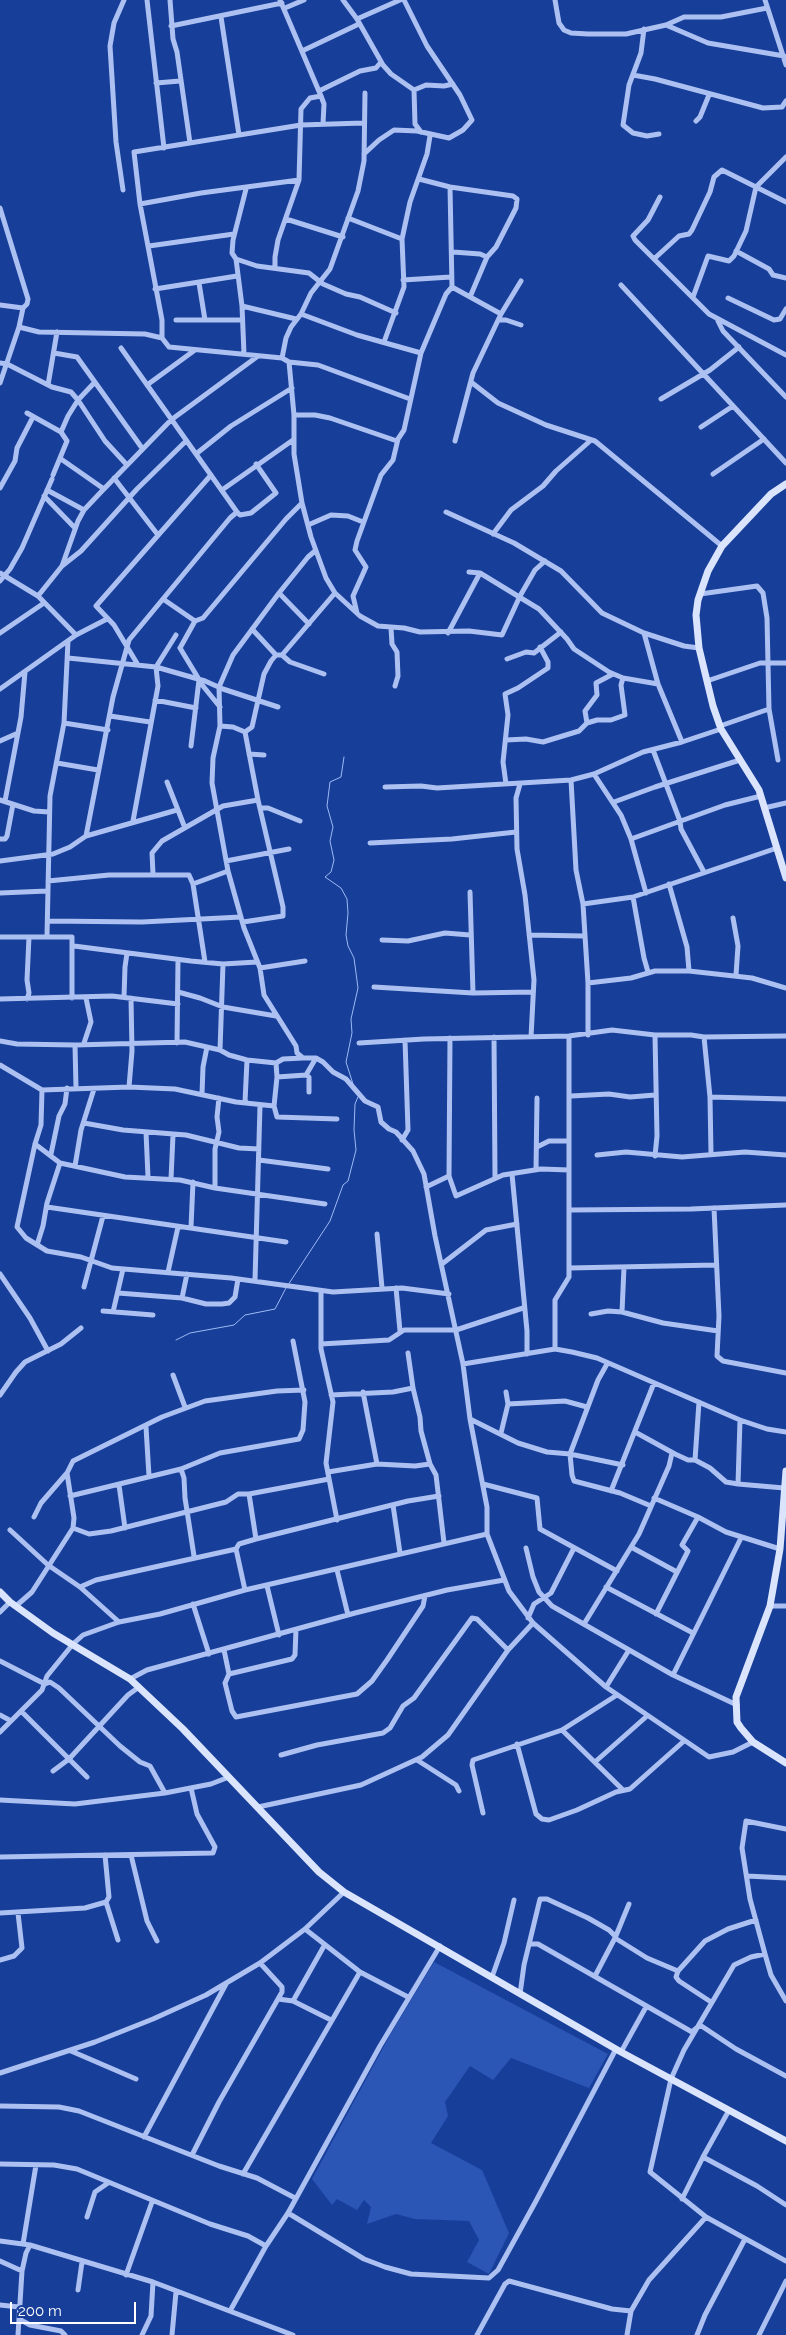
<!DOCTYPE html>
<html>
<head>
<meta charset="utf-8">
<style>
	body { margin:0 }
	#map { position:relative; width:786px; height:2335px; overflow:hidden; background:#173e99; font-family:Raleway,sans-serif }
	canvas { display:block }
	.scale { position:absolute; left:10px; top:2302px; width:126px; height:22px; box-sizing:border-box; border:2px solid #fff; border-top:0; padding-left:6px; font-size:15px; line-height:18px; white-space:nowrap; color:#fff; -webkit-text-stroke:4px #173e99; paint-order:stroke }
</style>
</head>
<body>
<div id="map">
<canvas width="786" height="2335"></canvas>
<div class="scale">200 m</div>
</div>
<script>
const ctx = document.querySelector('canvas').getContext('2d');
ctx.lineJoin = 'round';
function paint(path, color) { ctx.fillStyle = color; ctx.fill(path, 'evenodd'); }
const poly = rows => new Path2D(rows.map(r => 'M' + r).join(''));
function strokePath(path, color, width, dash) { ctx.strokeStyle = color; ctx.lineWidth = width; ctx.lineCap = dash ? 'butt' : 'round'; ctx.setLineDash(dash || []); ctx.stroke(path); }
const green = poly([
	[434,1962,608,2054,589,2088,511,2058,493,2080,470,2066,445,2102,448,2116,431,2143,482,2170,509,2233,489,2274,467,2262,479,2240,469,2221,415,2219,396,2214,367,2224,371,2207,364,2200,357,2210,337,2199,332,2205,312,2179,390,2035]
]);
const stream = poly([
	[344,757,341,777,330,782,327,806,333,827,330,841,334,860,331,872,325,877,341,888,347,899,348,913,346,935,348,946,354,958,358,988,351,1019,352,1033,346,1062,353,1084],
	[288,1285,330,1221,343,1185,348,1181,356,1150,354,1130,355,1104,358,1097],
	[176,1340,190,1333,234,1325,245,1315,275,1309,286,1288]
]);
const street = poly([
	[147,0,164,148],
	[170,0,173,39,177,52,190,143],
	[280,0,321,96,324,104,323,124],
	[343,0,357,19,383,65,391,74,414,90,415,124,421,132],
	[555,0,559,23,564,30,571,33,588,34,626,34,666,25,684,17,721,17,767,8],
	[765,0,786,65],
	[285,8,304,0],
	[221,17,239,135],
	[357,19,400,0],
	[666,25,708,43,784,56],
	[171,26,282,3],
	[644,29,641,53,629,85,623,125,633,133,647,136,659,134],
	[302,51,359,24],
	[633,75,655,79,763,108,782,107,786,101],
	[156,83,180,81],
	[414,90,426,85,444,86,453,84],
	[319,91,360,71,376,68,381,62],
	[696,121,700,117,709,95],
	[364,154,379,140,394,130,417,131,449,138,463,130,472,120,460,95,427,46,404,0],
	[419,179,450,187,513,196,517,199,516,208,496,247,487,257,470,297],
	[123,190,116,142,110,46,114,23,124,0],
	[660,197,648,220,633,236,635,240,709,314,786,355],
	[140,204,201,193,299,180],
	[0,208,28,299,27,304,23,308,19,327,0,383],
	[348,218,402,239],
	[286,219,343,237],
	[149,246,234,234],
	[736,251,769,269,773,275,786,278],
	[453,252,480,254,487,257],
	[655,258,679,236,689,234,692,230,710,192,714,177,722,170,786,202],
	[236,259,257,266,309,273,323,284,346,294,360,297,396,313],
	[275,267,275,257,278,240,299,180,301,109,310,98,321,96],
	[403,280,451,277],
	[199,283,205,320],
	[621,285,786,463],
	[452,287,501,314],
	[155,289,237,276],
	[693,297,708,256,729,261,734,256,746,231,756,187,786,157],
	[728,298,774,320,780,319,786,309],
	[0,305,23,308],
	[242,306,296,319],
	[301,314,357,335,421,353],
	[176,320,242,320],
	[499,320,506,320,521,325],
	[718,321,723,331,786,397],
	[19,327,39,332,145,334,162,338,169,347,282,358,289,362,318,365,410,399],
	[162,338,162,320,140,204,134,152,301,125,363,123],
	[384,342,404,287,402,239,410,202,427,154,430,136],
	[121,348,237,512],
	[54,353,77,357,142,448],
	[244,354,242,306,236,259,232,253,233,240,246,189],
	[282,358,286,338,291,327,301,314,311,293,330,269,358,191,364,161,365,93],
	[289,362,294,415,294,454,302,503,311,537,326,578,335,593,360,616,378,626,404,628,420,632,469,631,502,635,520,596,535,570,545,561],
	[0,363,7,364,52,387,71,392,78,400,105,441,127,465],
	[471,382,498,403,546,425,595,441,722,546],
	[48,385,57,332],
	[147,385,195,350],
	[661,399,710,370,739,347],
	[27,413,61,432],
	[294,415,315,415,330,418,397,441],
	[701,427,733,406],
	[455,441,473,373,501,314,521,281],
	[196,454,231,426,292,388],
	[61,459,104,489],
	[713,474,764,439],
	[53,475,67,441,61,432,68,416,78,400,94,383],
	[114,478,158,535],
	[0,488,15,461,17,448,33,417],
	[47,490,84,510],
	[222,490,293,440],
	[44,496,75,528],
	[446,512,514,543,561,571,602,613,644,633,684,646,699,648],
	[308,525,331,515,348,516,363,522],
	[493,534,511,510,543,486,556,471,590,441],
	[62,566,81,551,137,489,186,441],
	[469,572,480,573,539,609,567,639,574,649,609,672,623,678,658,684],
	[0,573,38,596,76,635],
	[0,581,10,569,22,548,52,479],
	[279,593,309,624],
	[700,594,757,586,763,593,767,618,769,709,778,760],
	[38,596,62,566,78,521,84,510,101,492,171,420,258,356],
	[163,599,195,621,203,618,286,519,302,503],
	[357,613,353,596,366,567,355,550,357,541,381,475,393,460,398,439,404,430,421,353,446,294,452,287,450,187],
	[391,628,392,644,397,652,398,676,395,686],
	[252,629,276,655],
	[0,633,44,603],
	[448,633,480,573],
	[644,633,658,684,682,742],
	[180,648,203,686,220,707],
	[180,648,195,621],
	[282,655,290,662,324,674],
	[68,658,156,667,205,681,223,689,278,707],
	[507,659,526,652,534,653,561,632],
	[138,665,114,625,96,606,211,475],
	[707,681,760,663,786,663],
	[0,689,76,635,107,619],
	[155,700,196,708],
	[110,716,150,722],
	[64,723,108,730],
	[587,723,585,711,597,695,596,683,613,674],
	[220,726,219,687,233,655,279,593,308,557,315,551],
	[720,726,769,709],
	[245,732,233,727,220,726,213,758,212,783,228,871,244,928,260,968,264,995,296,1046,297,1053,303,1058,316,1058,323,1062,333,1072,346,1079,365,1101,378,1107,381,1122,389,1129,396,1132,413,1151,424,1174,435,1236,463,1364,470,1419,487,1507,487,1534,509,1591,533,1623,606,1687,709,1757,733,1752,753,1742],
	[245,732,252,727,264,674,271,661,276,655,282,655,335,593],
	[506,740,526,739,543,742,579,731,587,723,597,720,611,720,625,715,621,685,623,678],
	[0,741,18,733],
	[191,746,199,680],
	[653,750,680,821,681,829,704,872],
	[249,754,264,755],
	[57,763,98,770],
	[594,774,621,815,631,839,646,893],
	[571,780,576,870,583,904,588,983,588,1035],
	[167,782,185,828],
	[506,784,503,762,508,715,505,694,518,688,548,668,548,662,540,647],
	[520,784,516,798,517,849,525,895,534,980,531,1037],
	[385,787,421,786,437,788,571,780,594,774,643,752,682,742,721,729],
	[0,800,34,811,49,812],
	[5,801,21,717,25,672],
	[614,802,655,787,740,760],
	[260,808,268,808,300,821],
	[764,808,786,803],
	[133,821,158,686,156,667,176,635],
	[86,836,113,697,129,640,230,518,237,512,240,515,251,513,276,493,256,464],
	[0,839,5,839,7,836,13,804],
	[631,839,725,805,761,796],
	[370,843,452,839,516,832],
	[0,861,53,854,70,847,86,836,177,810],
	[226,861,289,849],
	[153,874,152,853,162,841,223,806,258,800],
	[48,881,109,875,189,875,193,884,205,962],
	[193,884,228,871],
	[669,884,687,947,689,971],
	[470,892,473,993],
	[0,893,47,891],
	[633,897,644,958,648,972],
	[583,904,633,897,777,848],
	[733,918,738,946,736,975],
	[48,921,142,922,241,917],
	[243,922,283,916,283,907,258,800,245,732],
	[529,935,584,936],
	[47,936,50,796,64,723,68,641],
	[0,937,72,937,72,998],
	[382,940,408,941,445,933,470,935],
	[74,946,191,961,223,964,257,962],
	[260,968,305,961],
	[588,983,631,978,655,971,689,971,752,978,786,988],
	[374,987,473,993,533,992],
	[178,992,200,998,223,1007,276,1016],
	[124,997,125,967,127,953],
	[0,999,112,996,178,1004],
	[27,999,29,993,27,980,29,937],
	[494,1037,495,1177],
	[704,1037,710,1097,711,1154],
	[450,1038,449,1176,456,1196,503,1175,541,1169,569,1170],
	[0,1041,17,1044,75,1045,185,1042,220,1050,229,1055,247,1060,276,1063,283,1059,303,1058],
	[84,1043,91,1022,86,998],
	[177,1043,178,960],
	[359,1043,424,1039,569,1036,612,1030,655,1035,691,1035,704,1037,786,1036],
	[75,1045,76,1088],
	[220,1050,223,964],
	[276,1063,277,1077,274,1106,277,1117,337,1119],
	[0,1065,42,1090,129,1087,175,1089,236,1102,274,1106],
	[277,1077,306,1075],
	[129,1087,132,1051,131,998],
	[42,1090,41,1125,35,1144,17,1227,26,1238,47,1251,81,1257,112,1268,231,1278,333,1292,402,1288,449,1294],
	[309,1092,309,1077,306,1075,316,1058],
	[202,1094,203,1067,207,1047],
	[571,1096,609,1094,630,1097,655,1095],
	[710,1097,786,1099],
	[245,1102,247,1060],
	[84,1123,123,1130,186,1135,239,1148,259,1149],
	[146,1132,148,1177],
	[402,1140,408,1130,405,1040],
	[35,1144,60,1163,125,1177,180,1180,215,1188,325,1204],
	[537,1147,549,1141,569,1141],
	[51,1154,59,1116,65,1104,67,1088],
	[597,1155,626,1152,682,1157,745,1152,786,1155],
	[655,1156,657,1136,655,1035],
	[259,1160,328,1169],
	[75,1166,81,1130,94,1089],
	[536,1170,537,1098],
	[512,1174,527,1331,527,1354],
	[171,1179,173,1135],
	[426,1187,449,1176],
	[215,1188,215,1149,219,1132,217,1117,219,1098],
	[47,1207,286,1242],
	[714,1208,719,1316,717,1356,723,1361,786,1373],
	[569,1210,691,1209,786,1205],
	[191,1227,193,1182],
	[377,1234,382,1288],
	[37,1245,43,1226,47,1203,60,1163],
	[442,1264,486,1230,517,1224],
	[569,1268,715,1265],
	[168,1272,178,1227],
	[0,1274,30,1318,48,1351],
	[255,1280,260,1106],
	[84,1287,103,1216],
	[396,1288,400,1331],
	[321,1291,321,1349,333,1402,326,1463,337,1520],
	[118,1293,182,1298,206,1304,222,1304,229,1303,235,1297,238,1279],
	[182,1298,187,1274],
	[103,1311,153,1315],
	[113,1312,123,1269],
	[622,1312,624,1267],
	[591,1314,608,1311,622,1312,663,1323,718,1331],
	[321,1344,389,1340,404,1330,456,1330,523,1308],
	[555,1349,555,1300,569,1277,569,1036],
	[408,1353,413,1388,420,1417,421,1431,430,1464,436,1475,444,1543],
	[463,1364,555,1349,572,1352,597,1358,740,1420,767,1429,786,1432],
	[607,1364,598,1380,570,1454,572,1475,574,1481,620,1493,651,1506],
	[173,1375,185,1407],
	[363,1392,377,1464],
	[0,1395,16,1372,25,1362,61,1344,81,1328],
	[331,1395,393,1392,413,1388],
	[508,1404,565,1401,587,1407],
	[470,1419,518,1443,547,1452,570,1454,623,1465],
	[740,1420,738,1484,784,1488],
	[146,1427,149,1476],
	[635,1432,675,1454,688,1460,695,1460,699,1402],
	[501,1433,508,1404,506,1392],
	[695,1460,710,1468,726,1482,738,1484],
	[181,1469,184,1478,185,1498,194,1556],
	[328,1472,377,1464,415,1466,430,1464],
	[483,1484,537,1498,540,1529,617,1571],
	[119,1485,125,1528],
	[611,1491,654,1383],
	[249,1494,256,1539],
	[70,1496,181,1469,220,1453,299,1439,303,1430,305,1402,293,1341],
	[654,1498,698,1517,726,1532,780,1549],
	[393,1505,400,1553],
	[34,1517,41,1503,67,1473,73,1461,162,1417,205,1401,277,1391,304,1390],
	[73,1528,89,1534,111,1531,226,1502,238,1494,249,1494,329,1479],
	[10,1530,48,1565,80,1587,119,1622],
	[631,1547,677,1572],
	[526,1548,533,1577,539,1592,552,1606,673,1675,737,1705],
	[236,1549,245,1590],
	[337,1570,348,1615],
	[267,1586,279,1635],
	[80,1587,96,1580,236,1549,239,1544,256,1539,408,1501,439,1496],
	[606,1587,693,1633],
	[193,1604,209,1654],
	[16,1606,32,1592,73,1528,74,1518,67,1473],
	[770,1606,786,1606],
	[0,1612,10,1602],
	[656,1614,688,1551,682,1545,698,1517],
	[528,1618,534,1604,551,1593,574,1548],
	[584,1624,639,1534,669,1466,672,1453],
	[224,1650,229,1674,225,1683,232,1711,236,1717,357,1694,372,1681,387,1660,423,1606,425,1596],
	[0,1661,37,1680,45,1684,50,1682,59,1688,120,1746,140,1762,150,1766,165,1793],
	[229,1674,292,1659,295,1655,296,1629],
	[673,1675,741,1538],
	[130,1679,147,1670,355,1613,447,1590,504,1580],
	[606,1687,629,1650],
	[21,1711,87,1777],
	[0,1715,11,1721],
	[562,1730,623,1790],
	[0,1732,42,1690,47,1676,73,1644,83,1635,119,1622,160,1614,245,1590,487,1534],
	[517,1744,536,1814,542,1819,549,1820,577,1810,616,1792,630,1789,684,1741],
	[281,1755,317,1745,383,1733,390,1728,403,1706,414,1698,472,1618,477,1619,508,1650],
	[417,1760,456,1785,459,1791],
	[595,1762,647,1716],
	[53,1771,69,1759,128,1695,139,1687],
	[0,1800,75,1804,165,1793,211,1784,229,1777],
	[258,1807,361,1785,422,1757,448,1735,508,1650,533,1623],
	[483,1813,472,1765,473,1760,562,1730,617,1695],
	[786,1829,746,1821,742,1848,750,1899,765,1954,771,1975,786,2001],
	[105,1855,109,1897,106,1902,118,1940],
	[131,1855,147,1921,157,1941],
	[0,1857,213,1853,215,1847,197,1814,191,1788],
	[747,1876,786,1878],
	[0,1913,85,1908,106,1902],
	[305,1929,360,1972,408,1997],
	[615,1938,647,1958,678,1971],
	[529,1944,538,1944,692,2032,700,2025,736,2049,786,2076],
	[765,1954,751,1957,734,1965,684,2050,671,2079,650,2172,706,2217,786,2261],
	[0,1960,14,1956,22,1948,18,1913],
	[595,1976,615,1938,629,1904],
	[492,1977,504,1943,514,1900],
	[520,1994,524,1965,540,1899,547,1899,588,1918,609,1930,615,1936],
	[278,1999,293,2001,331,2020],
	[293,2001,324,1946],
	[711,2002,679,1981,676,1977,678,1971,705,1941,728,1929,756,1920],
	[71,2051,136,2079],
	[621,2052,646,2007],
	[0,2073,95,2042,153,2019,206,1995,260,1963,305,1929,344,1892],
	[0,2106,59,2107,79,2111,219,2166,257,2178,295,2198],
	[728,2112,703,2157,757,2186,786,2205],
	[144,2137,226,1984],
	[192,2155,219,2102,282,1992,282,1987,260,1963],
	[0,2164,54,2165,77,2169,210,2224,248,2236,266,2246],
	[243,2174,360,1972],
	[682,2199,703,2157],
	[288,2213,364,2259,385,2267,411,2274,489,2278,498,2270,536,2201,616,2049],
	[87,2217,95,2192,108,2183],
	[0,2241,30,2245,153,2282,293,2335],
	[23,2244,36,2165],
	[0,2261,22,2271],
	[126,2275,152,2202],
	[78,2290,82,2262],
	[0,2305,19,2307],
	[230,2311,266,2246,288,2213,380,2046,440,1946],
	[19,2319,30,2325,61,2331,65,2335],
	[18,2335,22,2271,26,2253,30,2245],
	[142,2335,151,2316,153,2282],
	[172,2335,176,2292],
	[477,2335,505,2284,509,2281,612,2309,631,2311],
	[627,2335,631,2311,649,2280,706,2217],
	[697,2335,705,2315,745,2239],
	[759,2335,786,2281]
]);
const secondary = poly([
	[786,484,771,494,722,546,708,571,698,600,696,615,699,648,713,706,721,729,759,790,786,878],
	[786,1471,780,1549,770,1606,736,1697,737,1722,741,1728,753,1742,786,1763],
	[0,1592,10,1602,53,1633,130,1679,183,1729,319,1872,344,1892,621,2052,786,2141]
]);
paint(green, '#2b56b6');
strokePath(stream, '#9ebaf4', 1);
strokePath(street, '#acc1f1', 5);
strokePath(secondary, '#dae4fc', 7);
</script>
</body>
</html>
